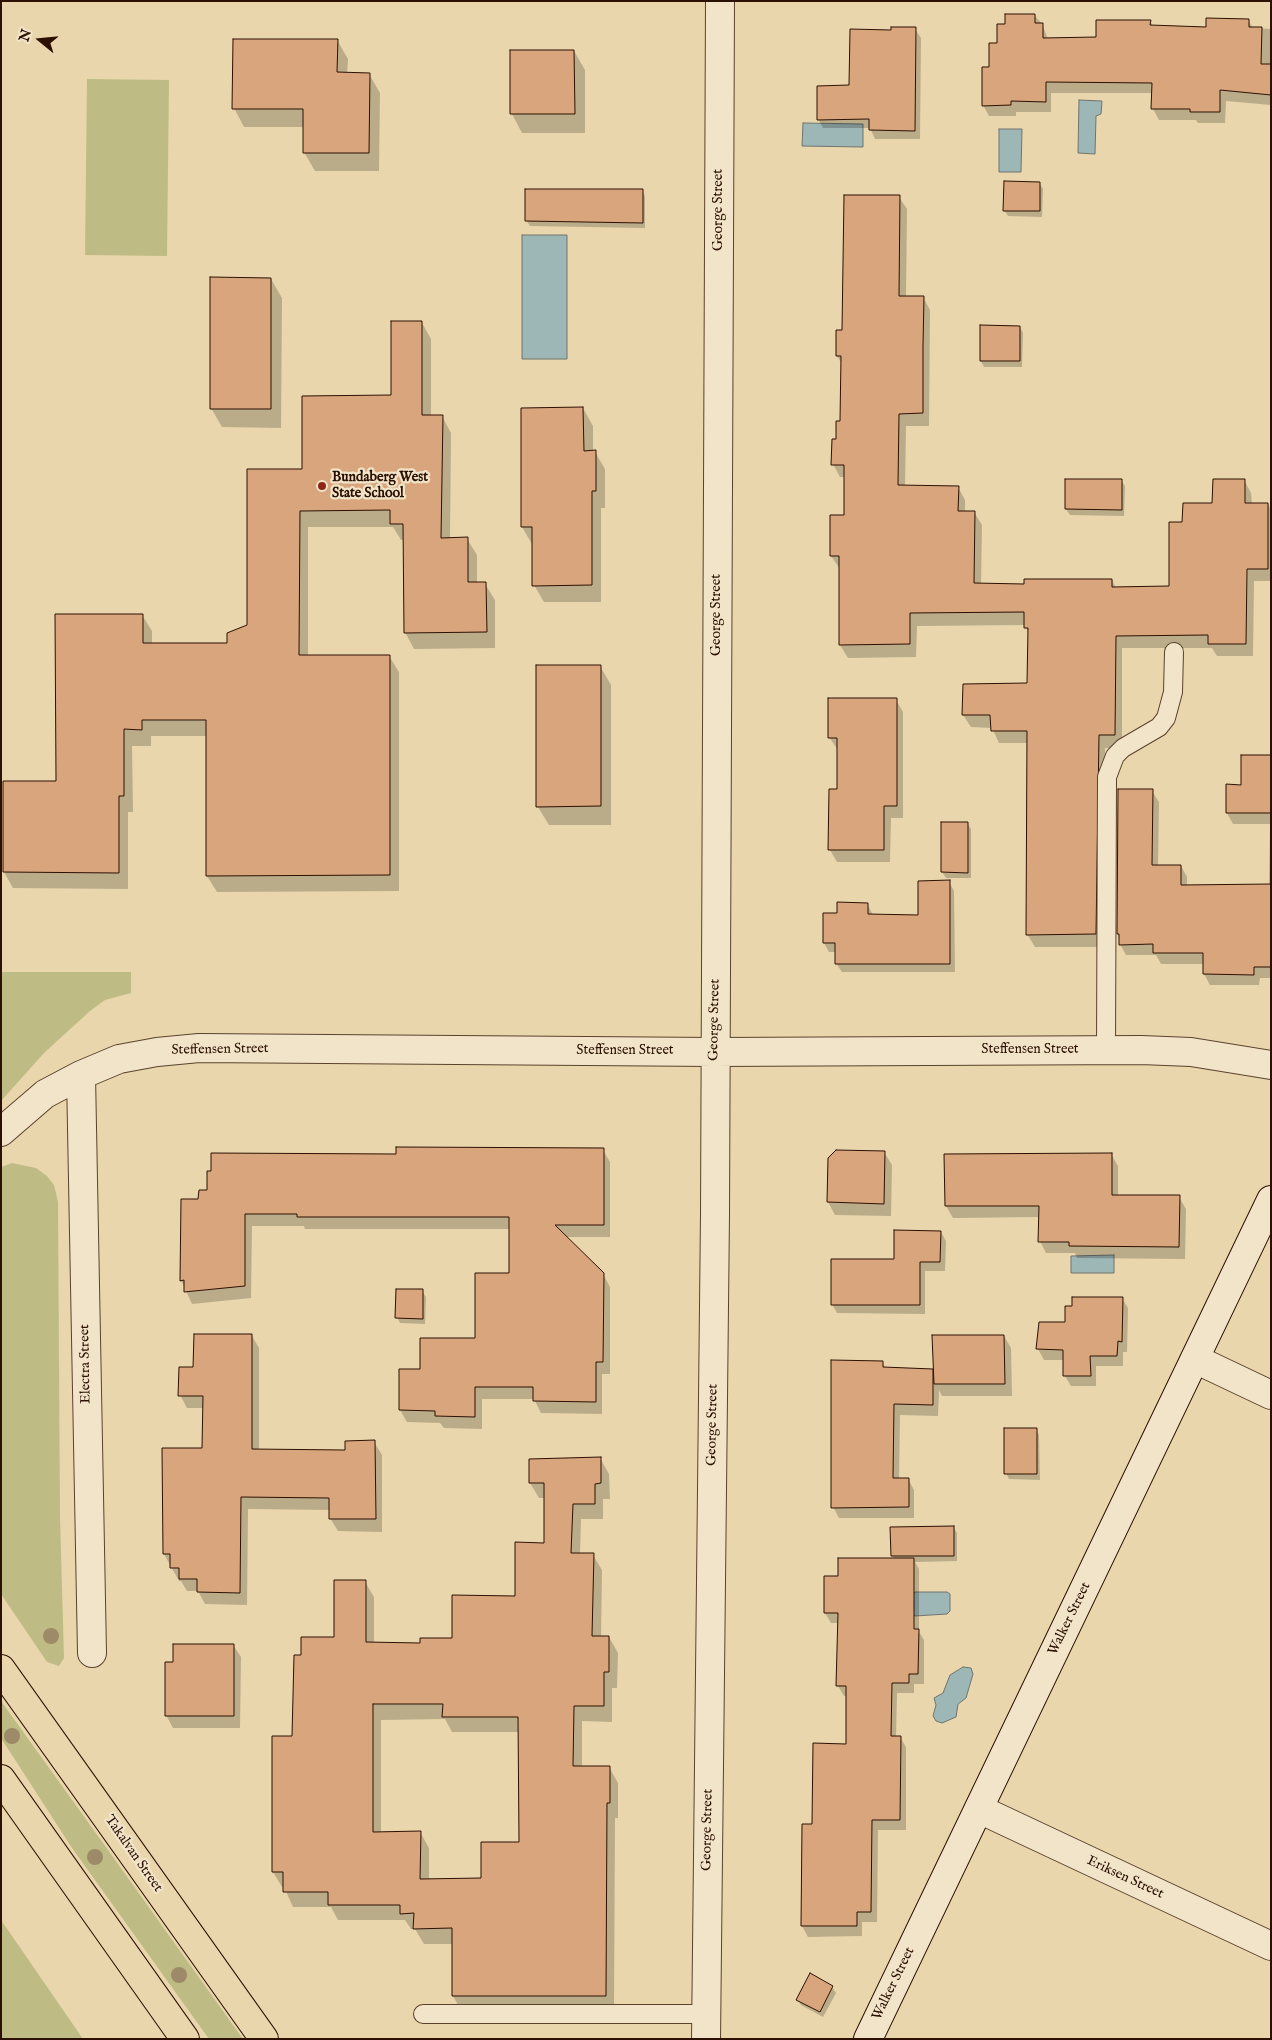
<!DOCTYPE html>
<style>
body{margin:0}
#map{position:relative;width:1272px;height:2040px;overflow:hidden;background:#e9d6ac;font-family:"IM FELL English",serif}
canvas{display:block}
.frame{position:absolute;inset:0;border:2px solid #2c1002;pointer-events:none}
.north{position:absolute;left:15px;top:15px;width:50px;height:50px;-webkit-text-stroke:4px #f1e4c9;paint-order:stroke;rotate:287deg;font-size:14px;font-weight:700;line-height:20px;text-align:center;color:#2c1002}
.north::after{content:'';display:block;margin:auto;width:18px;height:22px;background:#2c1002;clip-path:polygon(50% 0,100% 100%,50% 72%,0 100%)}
</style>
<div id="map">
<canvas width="1272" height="2040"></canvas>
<div class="frame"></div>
<div class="north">N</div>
</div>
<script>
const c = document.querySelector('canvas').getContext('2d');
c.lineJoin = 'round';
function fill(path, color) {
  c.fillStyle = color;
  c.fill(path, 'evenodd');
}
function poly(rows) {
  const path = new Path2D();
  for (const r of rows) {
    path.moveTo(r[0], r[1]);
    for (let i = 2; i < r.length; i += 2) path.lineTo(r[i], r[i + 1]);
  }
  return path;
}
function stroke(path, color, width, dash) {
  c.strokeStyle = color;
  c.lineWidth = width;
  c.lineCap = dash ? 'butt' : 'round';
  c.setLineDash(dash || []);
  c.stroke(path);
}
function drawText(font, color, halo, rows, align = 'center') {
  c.font = font + ' "IM FELL English",serif';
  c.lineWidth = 4.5;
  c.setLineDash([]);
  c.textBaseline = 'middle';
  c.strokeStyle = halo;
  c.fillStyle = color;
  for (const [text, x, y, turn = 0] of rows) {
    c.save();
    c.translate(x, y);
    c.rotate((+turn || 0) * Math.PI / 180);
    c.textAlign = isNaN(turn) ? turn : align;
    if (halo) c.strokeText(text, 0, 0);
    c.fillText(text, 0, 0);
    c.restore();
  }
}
fill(poly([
 [87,79,169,80,167,256,85,255],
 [1,972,131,972,131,993,105,1000,90,1011,44,1053,1,1101],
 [12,1163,36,1168,47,1176,54,1185,58,1202,60,1517,64,1658,59,1666,47,1662,1,1594,1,1167],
 [1,1701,93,1829,243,2039,209,2039,72,1848,1,1738],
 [1,1920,83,2039,1,2039]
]), '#bebc84');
const water = poly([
 [1079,100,1102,101,1101,114,1096,116,1095,154,1078,153,1079,100],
 [803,123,863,124,863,147,802,146,803,123],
 [999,129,1022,129,1021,172,999,172,999,129],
 [522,235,567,235,567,359,522,359,522,235],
 [1114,1255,1114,1273,1071,1273,1071,1256,1114,1255],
 [915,1592,947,1592,950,1594,950,1611,947,1614,915,1616,911,1612,911,1596,915,1592],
 [963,1667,971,1668,973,1674,966,1698,958,1704,956,1717,942,1723,936,1721,933,1716,936,1705,934,1698,943,1693,950,1675,963,1667]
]);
fill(water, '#9db6b6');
stroke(water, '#70746e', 1);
fill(poly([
 [1034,15,1042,24,1048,39,1097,38,1150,21,1153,26,1208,28,1248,20,1253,28,1271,29,1271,105,1226,101,1225,123,1198,123,1196,120,1159,120,1153,109,1153,93,1051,93,1051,112,1016,112,1016,116,989,116,983,105,990,68,1006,25],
 [915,29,921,38,920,139,875,139,870,128,823,128,818,119,850,87,892,31],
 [337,40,348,59,347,74,369,74,380,93,379,171,315,171,304,152,304,127,244,127,234,108],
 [511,51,574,51,585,70,585,133,522,133,512,114],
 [1039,183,1043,189,1042,217,1008,216,1004,210],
 [642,190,645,196,645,228,530,226,526,220],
 [899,197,907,209,906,297,923,297,930,310,929,426,906,426,905,487,958,487,965,500,965,512,974,512,982,525,981,585,1026,585,1112,580,1116,588,1170,588,1183,523,1214,504,1244,480,1251,493,1252,504,1268,504,1271,510,1271,581,1254,581,1253,656,1217,656,1212,648,1122,648,1122,748,1105,748,1103,947,1035,947,1027,934,1028,743,999,743,992,728,971,727,963,715,1028,685,1029,635,1025,625,917,626,916,657,848,658,840,645,840,569,831,556,831,516,845,516,845,477,840,477,833,464,841,422,842,364,837,356,843,331],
 [271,279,282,298,281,428,222,427,211,408],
 [422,323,431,339,431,416,442,416,451,433,450,539,467,539,477,555,477,583,485,584,495,600,495,648,414,649,405,632,405,540,401,540,393,527,308,527,308,657,389,656,399,672,399,891,217,892,207,876,207,736,151,736,151,746,132,746,133,812,128,812,128,889,13,888,4,872,57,782,142,615,152,631,152,644,228,644,248,625,303,470,393,396],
 [1020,327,1023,333,1022,367,984,367,981,361],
 [583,408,593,426,593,452,595,452,605,469,605,508,601,508,601,602,544,602,534,585,532,544,522,527],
 [1067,480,1121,480,1125,486,1124,516,1070,515,1066,509],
 [600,666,611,685,611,825,549,825,538,807],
 [896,700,903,712,903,818,891,818,890,862,837,862,830,850,838,791,838,750,829,737],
 [1271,756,1271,978,1260,978,1259,985,1210,985,1204,974,1204,964,1161,964,1156,955,1126,955,1120,944,1118,934,1119,790,1152,791,1159,802,1158,866,1181,866,1187,877,1187,886,1269,885,1270,824,1233,824,1227,813,1243,786],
 [942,823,967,823,971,829,971,878,946,878,942,872],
 [949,882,954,891,955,972,842,972,836,963,836,952,829,952,824,943,838,915,867,904,873,915,919,916],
 [603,1150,610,1162,610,1237,566,1237,603,1274,610,1287,610,1374,602,1374,602,1414,541,1413,534,1399,482,1399,482,1429,444,1428,440,1423,407,1422,400,1410,400,1370,421,1370,476,1339,511,1274,510,1229,305,1229,304,1226,252,1226,251,1298,192,1304,181,1280,200,1200,397,1155],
 [884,1152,892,1165,891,1216,835,1215,828,1202],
 [1111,1154,1118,1166,1118,1196,1179,1197,1186,1209,1185,1259,1077,1258,1075,1253,1046,1253,1040,1241,1040,1217,953,1218,946,1206],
 [941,1232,946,1241,945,1271,925,1271,925,1314,837,1313,832,1304],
 [422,1291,426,1297,425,1324,400,1323,397,1317],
 [1122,1298,1128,1308,1127,1352,1123,1352,1123,1366,1096,1366,1096,1386,1071,1386,1065,1376,1065,1360,1044,1360,1038,1349,1040,1323,1066,1323],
 [252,1336,259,1348,259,1450,346,1451,374,1442,382,1455,382,1532,338,1531,330,1518,331,1510,248,1509,247,1605,205,1604,198,1591,187,1591,181,1581,179,1581,164,1554,163,1449,203,1450,204,1408,187,1408,180,1395,194,1368],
 [1004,1336,1011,1348,1012,1396,942,1396,939,1390,938,1416,900,1415,899,1479,908,1479,914,1490,914,1518,839,1518,833,1507,882,1362,886,1369,932,1371,935,1374],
 [1036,1429,1039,1435,1040,1480,1009,1479,1006,1473],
 [600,1458,609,1474,610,1499,603,1499,603,1519,581,1519,580,1554,593,1555,602,1570,601,1637,609,1637,618,1653,617,1688,612,1688,612,1722,582,1721,582,1767,609,1767,618,1783,618,1818,615,1818,614,2011,462,2012,453,1996,453,1944,424,1944,415,1929,411,1929,405,1920,338,1920,331,1907,293,1907,284,1887,282,1887,273,1872,294,1737,302,1656,335,1639,365,1582,374,1597,374,1644,421,1645,453,1639,516,1597,545,1544,545,1498,539,1498,530,1483],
 [445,1719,452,1732,519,1732,521,1844,482,1879,429,1881,429,1848,420,1832,381,1833,381,1720],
 [954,1528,957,1533,957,1561,915,1562,919,1569,919,1632,924,1640,924,1684,914,1684,914,1693,897,1693,896,1737,900,1737,906,1747,906,1830,878,1830,877,1922,862,1922,862,1936,808,1937,802,1926,804,1825,813,1825,847,1745,847,1696,844,1696,838,1686,839,1623,831,1623,825,1613,839,1577,894,1559,892,1556],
 [233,1645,241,1657,240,1728,173,1728,166,1715,174,1663],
 [832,1987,836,1993,823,2017,801,2005,798,2000]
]), '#0003');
const building = poly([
 [1005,14,1035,14,1035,23,1043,23,1043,38,1096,37,1096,20,1151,20,1150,25,1206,27,1206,18,1249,19,1249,27,1262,27,1261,64,1271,64,1271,95,1220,90,1220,112,1190,112,1190,109,1151,109,1152,83,1046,82,1046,102,1011,101,1011,105,982,106,982,67,989,67,989,43,997,43,997,24,1005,24,1005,14],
 [891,27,916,27,915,131,869,130,869,119,817,120,817,86,849,85,850,29,891,30,891,27],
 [233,39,338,39,337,72,370,73,369,153,303,153,303,109,232,109,233,39],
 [510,50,574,50,575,114,510,114,510,50],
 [1004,181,1040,182,1040,211,1003,211,1004,181],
 [525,189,643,189,643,223,525,221,525,189],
 [844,195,900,195,899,296,924,296,923,346,923,413,899,414,898,485,959,486,958,511,975,511,974,583,1024,584,1024,579,1112,579,1112,587,1169,586,1169,522,1182,522,1183,503,1212,503,1213,479,1245,479,1245,503,1268,503,1268,569,1247,569,1246,644,1208,644,1208,635,1116,636,1115,735,1099,735,1096,934,1026,935,1027,731,991,731,990,715,962,715,963,684,1027,683,1028,628,1024,628,1024,612,910,613,910,644,839,645,839,556,830,556,830,515,844,515,844,465,831,465,832,439,836,439,836,421,840,421,841,356,836,356,836,330,842,330,844,195],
 [210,277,271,278,271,409,210,409,210,277],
 [391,321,422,321,422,415,443,415,441,538,468,537,468,582,486,582,487,632,404,633,403,524,390,524,390,510,300,511,299,655,390,655,390,875,206,876,206,720,142,720,142,730,124,729,124,796,119,796,119,873,3,872,3,781,56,781,55,614,143,614,143,643,227,643,227,633,247,625,247,469,302,469,302,396,391,395,391,321],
 [980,325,1020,326,1020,361,980,361,980,325],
 [583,407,584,451,596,450,596,491,592,491,592,585,532,586,532,527,521,527,521,408,583,407],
 [1065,479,1122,479,1122,510,1065,509,1065,479],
 [536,665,601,665,601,806,536,807,536,665],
 [828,698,897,698,897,806,884,806,884,850,828,850,829,789,837,789,837,738,828,738,828,698],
 [1241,755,1271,755,1271,813,1226,813,1226,784,1241,785,1241,755],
 [1118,789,1153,789,1152,865,1181,865,1181,885,1271,884,1271,967,1254,967,1254,975,1203,974,1203,953,1153,953,1153,944,1119,945,1119,934,1117,934,1118,789],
 [941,822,968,822,968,873,941,872,941,822],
 [950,880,950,964,835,964,835,943,823,943,823,913,837,913,837,902,868,903,868,914,918,915,918,881,950,880],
 [396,1147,604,1148,604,1225,555,1225,604,1273,603,1362,596,1362,596,1402,533,1401,533,1387,475,1387,475,1417,435,1416,435,1411,399,1410,399,1369,420,1369,420,1338,475,1338,475,1273,509,1273,509,1217,297,1217,297,1214,245,1214,245,1286,184,1292,184,1280,180,1281,181,1199,198,1199,199,1190,207,1190,207,1171,211,1171,211,1153,396,1154,396,1147],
 [836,1150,885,1151,884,1204,827,1202,828,1158,836,1150],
 [1112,1153,1112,1195,1180,1195,1179,1247,1069,1246,1069,1242,1038,1242,1039,1206,945,1206,944,1154,1112,1153],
 [894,1230,941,1231,940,1262,920,1262,920,1305,831,1305,831,1259,894,1259,894,1230],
 [396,1289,423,1289,423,1319,395,1318,396,1289],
 [1072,1297,1123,1297,1122,1342,1118,1341,1117,1356,1090,1356,1091,1376,1063,1376,1063,1350,1036,1349,1039,1322,1065,1322,1065,1306,1072,1306,1072,1297],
 [194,1334,252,1334,252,1449,345,1450,345,1441,375,1440,376,1519,329,1519,329,1498,241,1497,240,1593,197,1592,197,1579,179,1579,179,1568,170,1568,170,1554,163,1554,162,1448,202,1448,203,1396,178,1396,179,1367,193,1367,194,1334],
 [932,1335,1004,1335,1005,1384,934,1384,932,1335],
 [831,1360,883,1361,883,1367,933,1369,933,1405,894,1404,893,1478,909,1478,909,1507,831,1508,831,1360],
 [1004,1428,1037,1428,1037,1474,1004,1474,1004,1428],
 [601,1457,601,1483,595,1484,595,1504,573,1504,571,1553,594,1553,592,1636,609,1636,609,1672,604,1672,604,1706,574,1706,573,1766,610,1766,610,1803,607,1803,606,1996,452,1996,452,1928,413,1929,414,1913,400,1914,400,1905,328,1905,328,1892,283,1892,283,1872,272,1872,272,1736,292,1736,294,1655,301,1655,301,1637,334,1637,334,1580,366,1580,366,1642,420,1643,420,1638,452,1638,452,1595,515,1596,515,1542,544,1543,544,1483,529,1483,529,1459,601,1457],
 [373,1704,443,1704,442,1717,518,1717,519,1842,481,1842,481,1878,420,1879,421,1831,373,1832,373,1704],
 [954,1526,954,1556,891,1556,890,1527,954,1526],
 [838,1558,914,1558,914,1629,919,1629,918,1674,909,1674,909,1683,892,1683,891,1736,901,1736,900,1820,872,1820,871,1912,857,1912,857,1926,801,1926,802,1824,812,1824,813,1743,846,1744,846,1686,836,1686,838,1613,824,1613,824,1576,838,1576,838,1558],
 [173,1644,234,1644,234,1716,165,1716,165,1662,173,1662,173,1644],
 [810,1973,833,1986,820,2012,796,2000,810,1973]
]);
fill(building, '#d8a57c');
stroke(building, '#2c1002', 1);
const lane = poly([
 [1106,1050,1107,777,1115,756,1123,748,1159,727,1166,718,1173,692,1174,652],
 [423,2014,706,2014]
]);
const street = poly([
 [81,1075,92,1653],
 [1,1132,45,1094,81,1075,119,1059,157,1052,199,1048,714,1052,1141,1050,1191,1052,1271,1065],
 [1195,1359,1271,1395],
 [979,1809,1271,1946],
 [706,2039,715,1214,720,1]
]);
const secondary = poly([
 [868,2039,1271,1200]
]);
const highway = poly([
 [1,1669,264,2039],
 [1,1779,185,2039]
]);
stroke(lane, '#5b422c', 20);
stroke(street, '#5b422c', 30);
stroke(secondary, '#2c1002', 30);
stroke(highway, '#2c1002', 30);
stroke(lane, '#f1e4c9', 18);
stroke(street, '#f1e4c9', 28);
stroke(secondary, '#f1e4c9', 28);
stroke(highway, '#e9d6ac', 28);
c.fillStyle = '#9d8a68';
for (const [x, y] of [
 [51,1636],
 [12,1736],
 [95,1857],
 [179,1975]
]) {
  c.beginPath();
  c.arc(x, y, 8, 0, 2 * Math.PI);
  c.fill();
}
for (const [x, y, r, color] of [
 [322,486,5,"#8f2418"]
]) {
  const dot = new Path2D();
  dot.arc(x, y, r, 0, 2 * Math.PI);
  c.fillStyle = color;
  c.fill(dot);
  stroke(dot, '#f1e4c9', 2);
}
drawText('14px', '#2c1002', '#f1e4c9', [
 ["George Street",719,210,-90],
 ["George Street",717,615,-90],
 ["George Street",715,1020,-89],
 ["Steffensen Street",220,1050,-1],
 ["Steffensen Street",1030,1050],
 ["Steffensen Street",625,1051],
 ["Electra Street",86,1364,-91],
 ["George Street",713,1425,-89],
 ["Walker Street",1070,1619,-64],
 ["George Street",708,1830,-89],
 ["Takalvan Street",133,1854,55],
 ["Eriksen Street",1125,1878,25],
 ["Walker Street",894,1984,-64]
]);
drawText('bold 14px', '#2c1002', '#f1e4c9', [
 ["Bundaberg West",332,478],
 ["State School",332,494]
], 'left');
</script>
